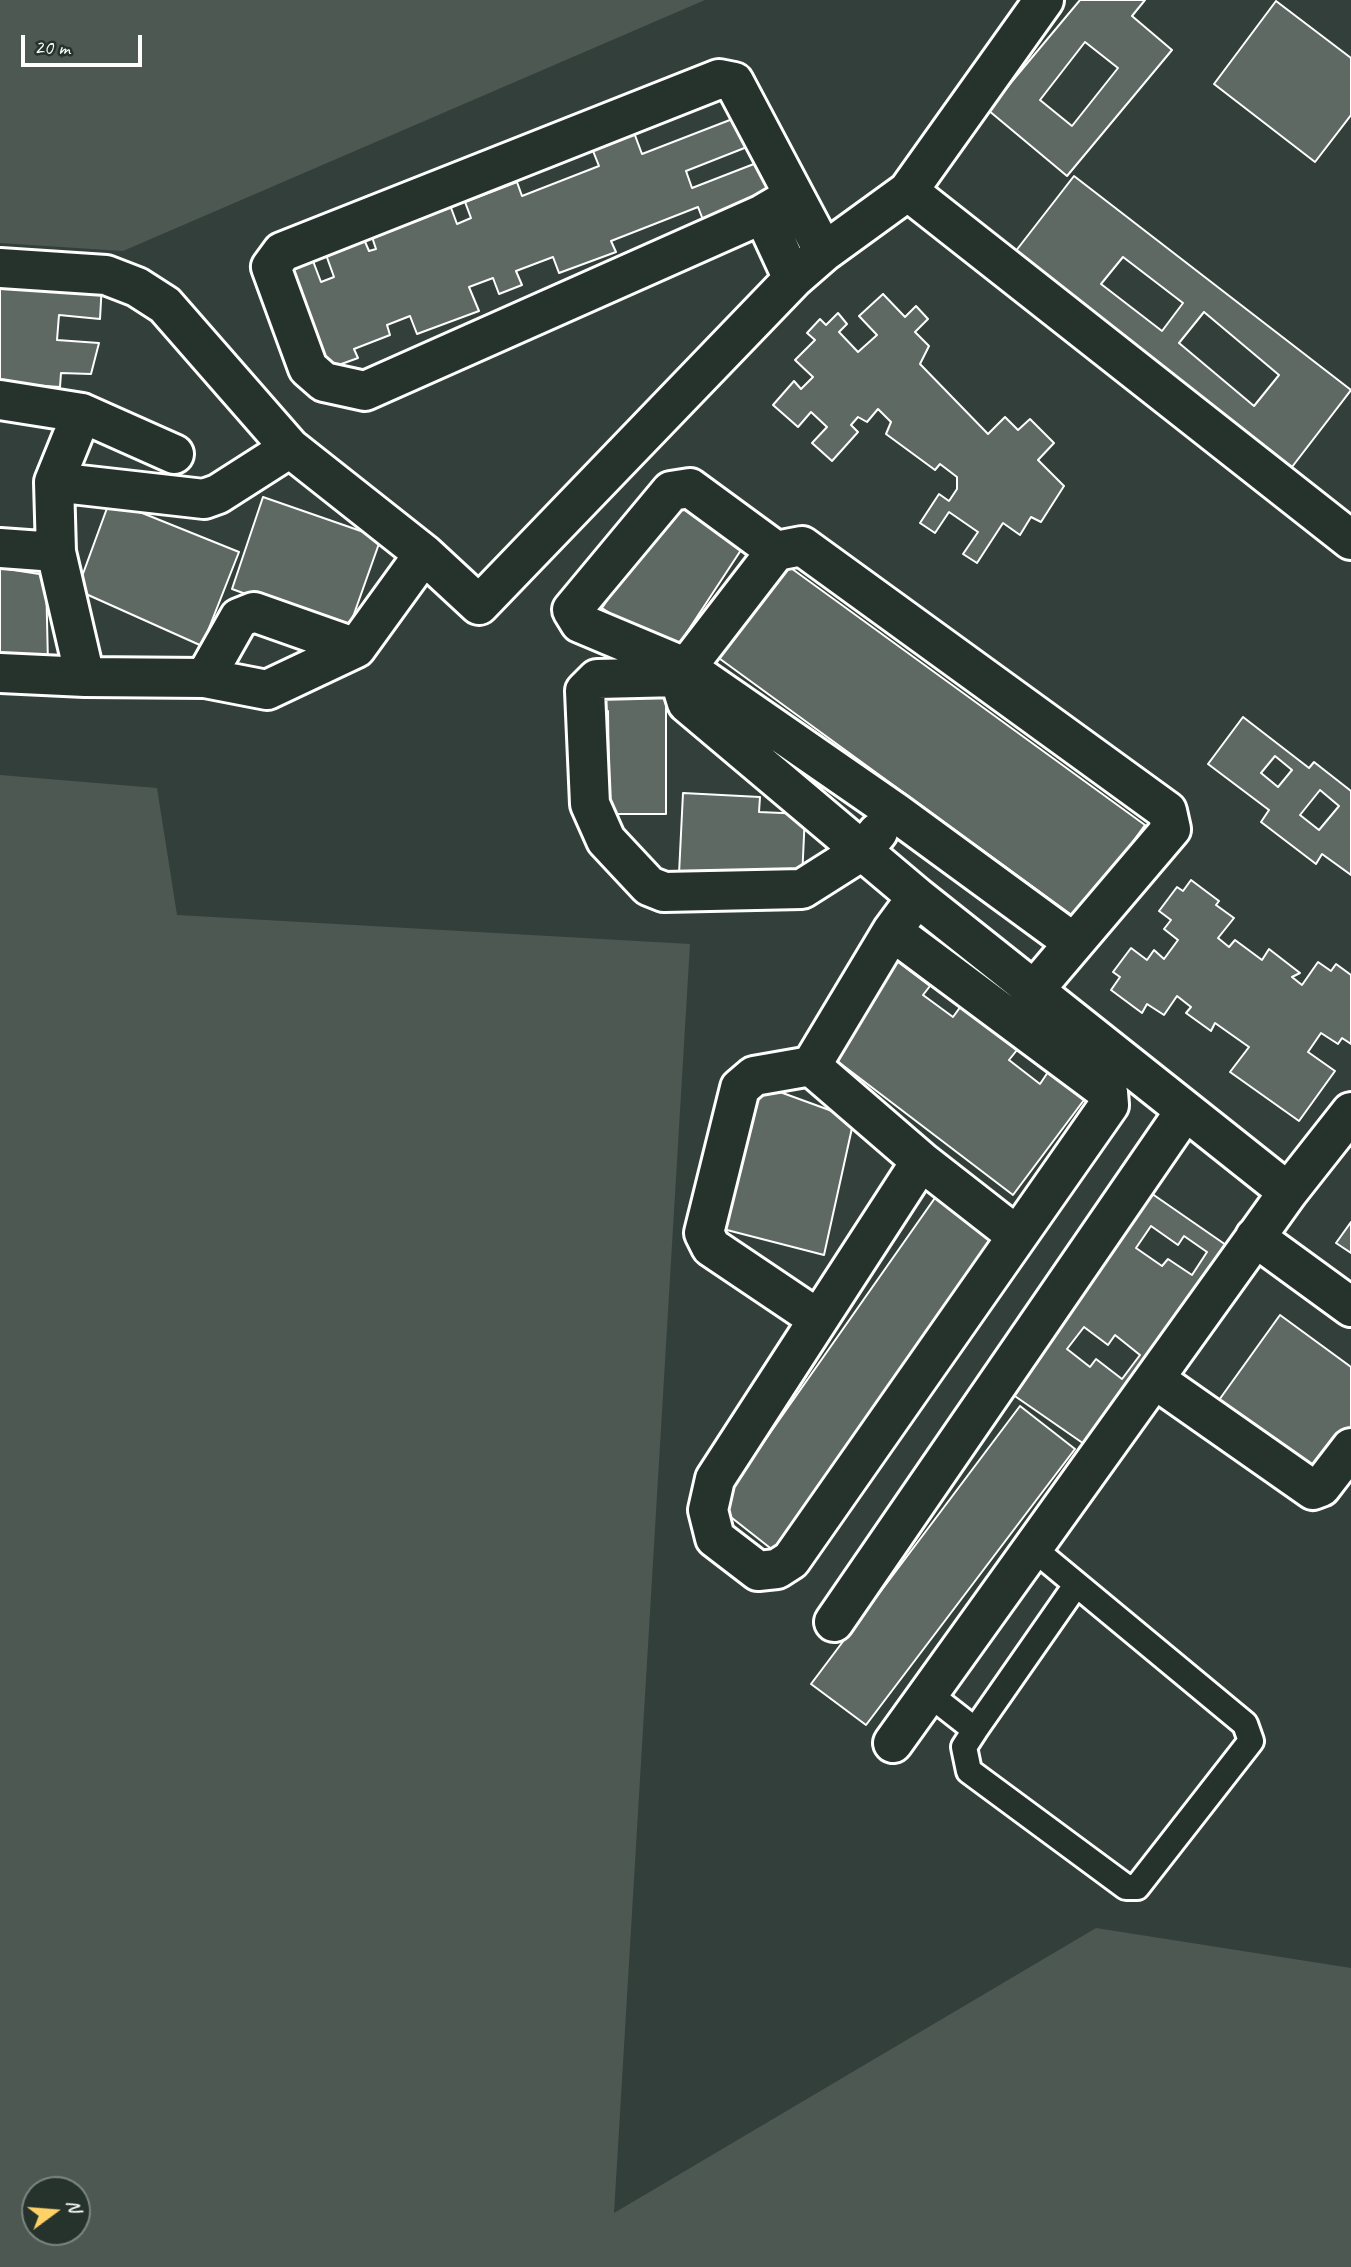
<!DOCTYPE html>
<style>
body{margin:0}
#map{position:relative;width:1351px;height:2267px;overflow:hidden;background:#333f3a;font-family:Caveat,sans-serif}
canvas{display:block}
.north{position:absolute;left:21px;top:2176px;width:70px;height:70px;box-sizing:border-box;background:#26332d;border:2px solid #7d8581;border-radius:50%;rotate:74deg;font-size:19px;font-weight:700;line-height:28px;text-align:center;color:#fff}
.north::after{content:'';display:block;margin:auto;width:24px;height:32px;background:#ffd166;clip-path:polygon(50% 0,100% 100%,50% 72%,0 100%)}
.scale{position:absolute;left:21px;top:35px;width:121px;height:32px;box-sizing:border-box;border:4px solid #fff;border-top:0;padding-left:9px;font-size:21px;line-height:24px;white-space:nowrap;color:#fff;-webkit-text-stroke:5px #26332d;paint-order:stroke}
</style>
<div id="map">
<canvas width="1351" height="2267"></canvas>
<div class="north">N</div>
<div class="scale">20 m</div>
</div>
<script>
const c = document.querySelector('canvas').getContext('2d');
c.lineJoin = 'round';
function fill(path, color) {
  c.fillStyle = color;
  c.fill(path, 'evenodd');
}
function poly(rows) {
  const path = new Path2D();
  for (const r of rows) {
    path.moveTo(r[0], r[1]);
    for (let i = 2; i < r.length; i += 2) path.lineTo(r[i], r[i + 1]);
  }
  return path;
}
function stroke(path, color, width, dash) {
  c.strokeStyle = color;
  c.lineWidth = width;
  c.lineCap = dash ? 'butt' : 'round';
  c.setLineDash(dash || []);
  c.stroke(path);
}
fill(poly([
 [0,0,705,0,123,251,0,243],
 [0,775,157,788,177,915,690,944,614,2213,1096,1928,1351,1968,1351,2267,0,2267],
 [77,2190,77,2232,35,2232,35,2190]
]), '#4d5853');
const building = poly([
 [1080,0,1145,0,1132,16,1172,50,1067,176,988,110,1080,0],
 [1085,42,1118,68,1072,126,1040,100,1085,42],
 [1276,1,1351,58,1351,115,1315,162,1214,84,1276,1],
 [735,118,747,147,686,171,692,188,759,162,773,198,705,225,698,207,611,241,616,252,559,273,553,257,516,271,522,285,499,294,493,278,469,287,479,311,417,334,410,316,387,325,390,335,354,349,358,358,322,371,285,272,313,261,321,282,334,277,325,252,363,237,369,251,376,249,371,234,450,205,457,224,471,218,465,202,517,182,522,196,599,166,591,146,633,130,642,154,735,118],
 [1074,176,1351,390,1292,467,1015,252,1074,176],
 [1123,257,1183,303,1162,331,1101,284,1123,257],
 [1204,312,1279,375,1254,406,1179,343,1204,312],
 [0,277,102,283,100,319,59,315,57,340,99,343,91,374,61,373,60,387,0,383,0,277],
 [883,294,905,317,916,306,928,319,915,332,929,346,920,364,988,434,1005,417,1018,430,1030,419,1054,443,1038,460,1064,486,1041,522,1031,517,1020,535,1003,523,977,563,963,554,978,532,949,512,935,533,920,523,939,494,949,501,957,489,957,477,940,464,935,470,886,434,891,422,878,409,867,422,858,417,851,425,858,432,832,461,812,443,827,427,811,412,798,427,773,405,794,381,801,389,813,377,795,360,815,340,807,333,820,319,826,325,838,313,847,324,839,332,858,352,877,335,859,316,883,294],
 [263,497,381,538,348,631,232,589,263,497],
 [675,497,745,544,672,655,602,608,675,497],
 [110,500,239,552,202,646,77,590,110,500],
 [784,563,1145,825,1077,919,716,656,784,563],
 [0,568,46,575,48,664,0,659,0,568],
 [666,690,666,814,596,814,596,790,609,789,608,711,595,711,595,691,666,690],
 [1243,717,1309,768,1314,762,1351,791,1351,875,1322,854,1316,864,1261,822,1269,810,1208,764,1243,717],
 [1275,756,1292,770,1278,787,1261,773,1275,756],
 [1320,790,1339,806,1319,830,1300,815,1320,790],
 [683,793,760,797,759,812,805,814,802,879,679,874,683,793],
 [1191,880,1219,901,1216,905,1234,918,1218,938,1229,947,1235,940,1262,960,1269,949,1300,973,1292,977,1302,985,1318,962,1331,971,1336,964,1351,975,1351,1044,1342,1038,1338,1044,1321,1033,1308,1052,1335,1071,1299,1121,1230,1072,1249,1047,1215,1023,1211,1031,1186,1013,1191,1007,1177,996,1164,1015,1147,1004,1142,1013,1111,990,1120,977,1113,972,1131,948,1147,960,1154,950,1164,959,1178,940,1164,929,1171,920,1159,911,1177,887,1183,891,1191,880],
 [897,961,930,986,923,995,953,1017,961,1006,1017,1050,1009,1060,1040,1084,1048,1072,1084,1100,1013,1195,828,1054,897,961],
 [758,1084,854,1119,824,1255,723,1229,758,1084],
 [1148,1191,1226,1245,1087,1446,1009,1392,1148,1191],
 [1151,1226,1178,1245,1184,1236,1207,1252,1192,1275,1168,1259,1162,1266,1136,1248,1151,1226],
 [1084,1327,1108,1345,1115,1335,1140,1355,1122,1379,1096,1359,1090,1367,1067,1349,1084,1327],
 [937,1195,998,1239,774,1551,718,1507,937,1195],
 [1351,1222,1351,1253,1336,1243,1351,1222],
 [1280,1315,1351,1367,1351,1440,1318,1484,1214,1407,1280,1315],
 [1020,1406,1075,1449,866,1725,811,1684,1020,1406]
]);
fill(building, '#5f6964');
stroke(building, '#fff', 2);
const lane = poly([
 [929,1694,975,1730,964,1747,969,1771,1126,1887,1137,1887,1251,1741,1245,1724,1034,1549],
 [975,1730,1076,1585]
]);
const street = poly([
 [908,191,1351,540],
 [792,197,763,214,365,391,324,382,308,368,271,267,282,252,719,79,734,82,824,252],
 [763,214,793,279],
 [0,268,106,275,137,287,165,305,290,448],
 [0,400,82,413],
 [54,482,82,413,174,454],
 [0,548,56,552,54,482,204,499,218,494,290,448,424,554,479,605,793,279,824,252,908,191,1044,0],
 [776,551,690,488,671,491,572,610,580,623,687,668,895,812,1074,943],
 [56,552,85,677,205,678,267,690,356,648,424,554],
 [0,673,85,677],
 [679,677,597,679,585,691,590,804,606,840,649,886,664,892,802,889,862,851,878,832],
 [205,678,239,618,254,612,356,648],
 [892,931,1108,1092,1109,1105,791,1560,777,1569,758,1571,715,1538,708,1510,715,1479,921,1161,811,1066,892,931,917,897],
 [1035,989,1171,829,1167,811,802,546,776,551,679,677,687,703,917,897,1288,1192],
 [811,1066,754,1076,740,1088,704,1233,711,1247,818,1319],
 [921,1161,1017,1236],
 [1255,1237,1351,1307],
 [1156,1380,1313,1490,1321,1487,1351,1448],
 [834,1622,1185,1111],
 [893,1743,1288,1192,1351,1112]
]);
stroke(lane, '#fff', 30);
stroke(street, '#fff', 44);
stroke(lane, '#26332d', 24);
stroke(street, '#26332d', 38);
</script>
